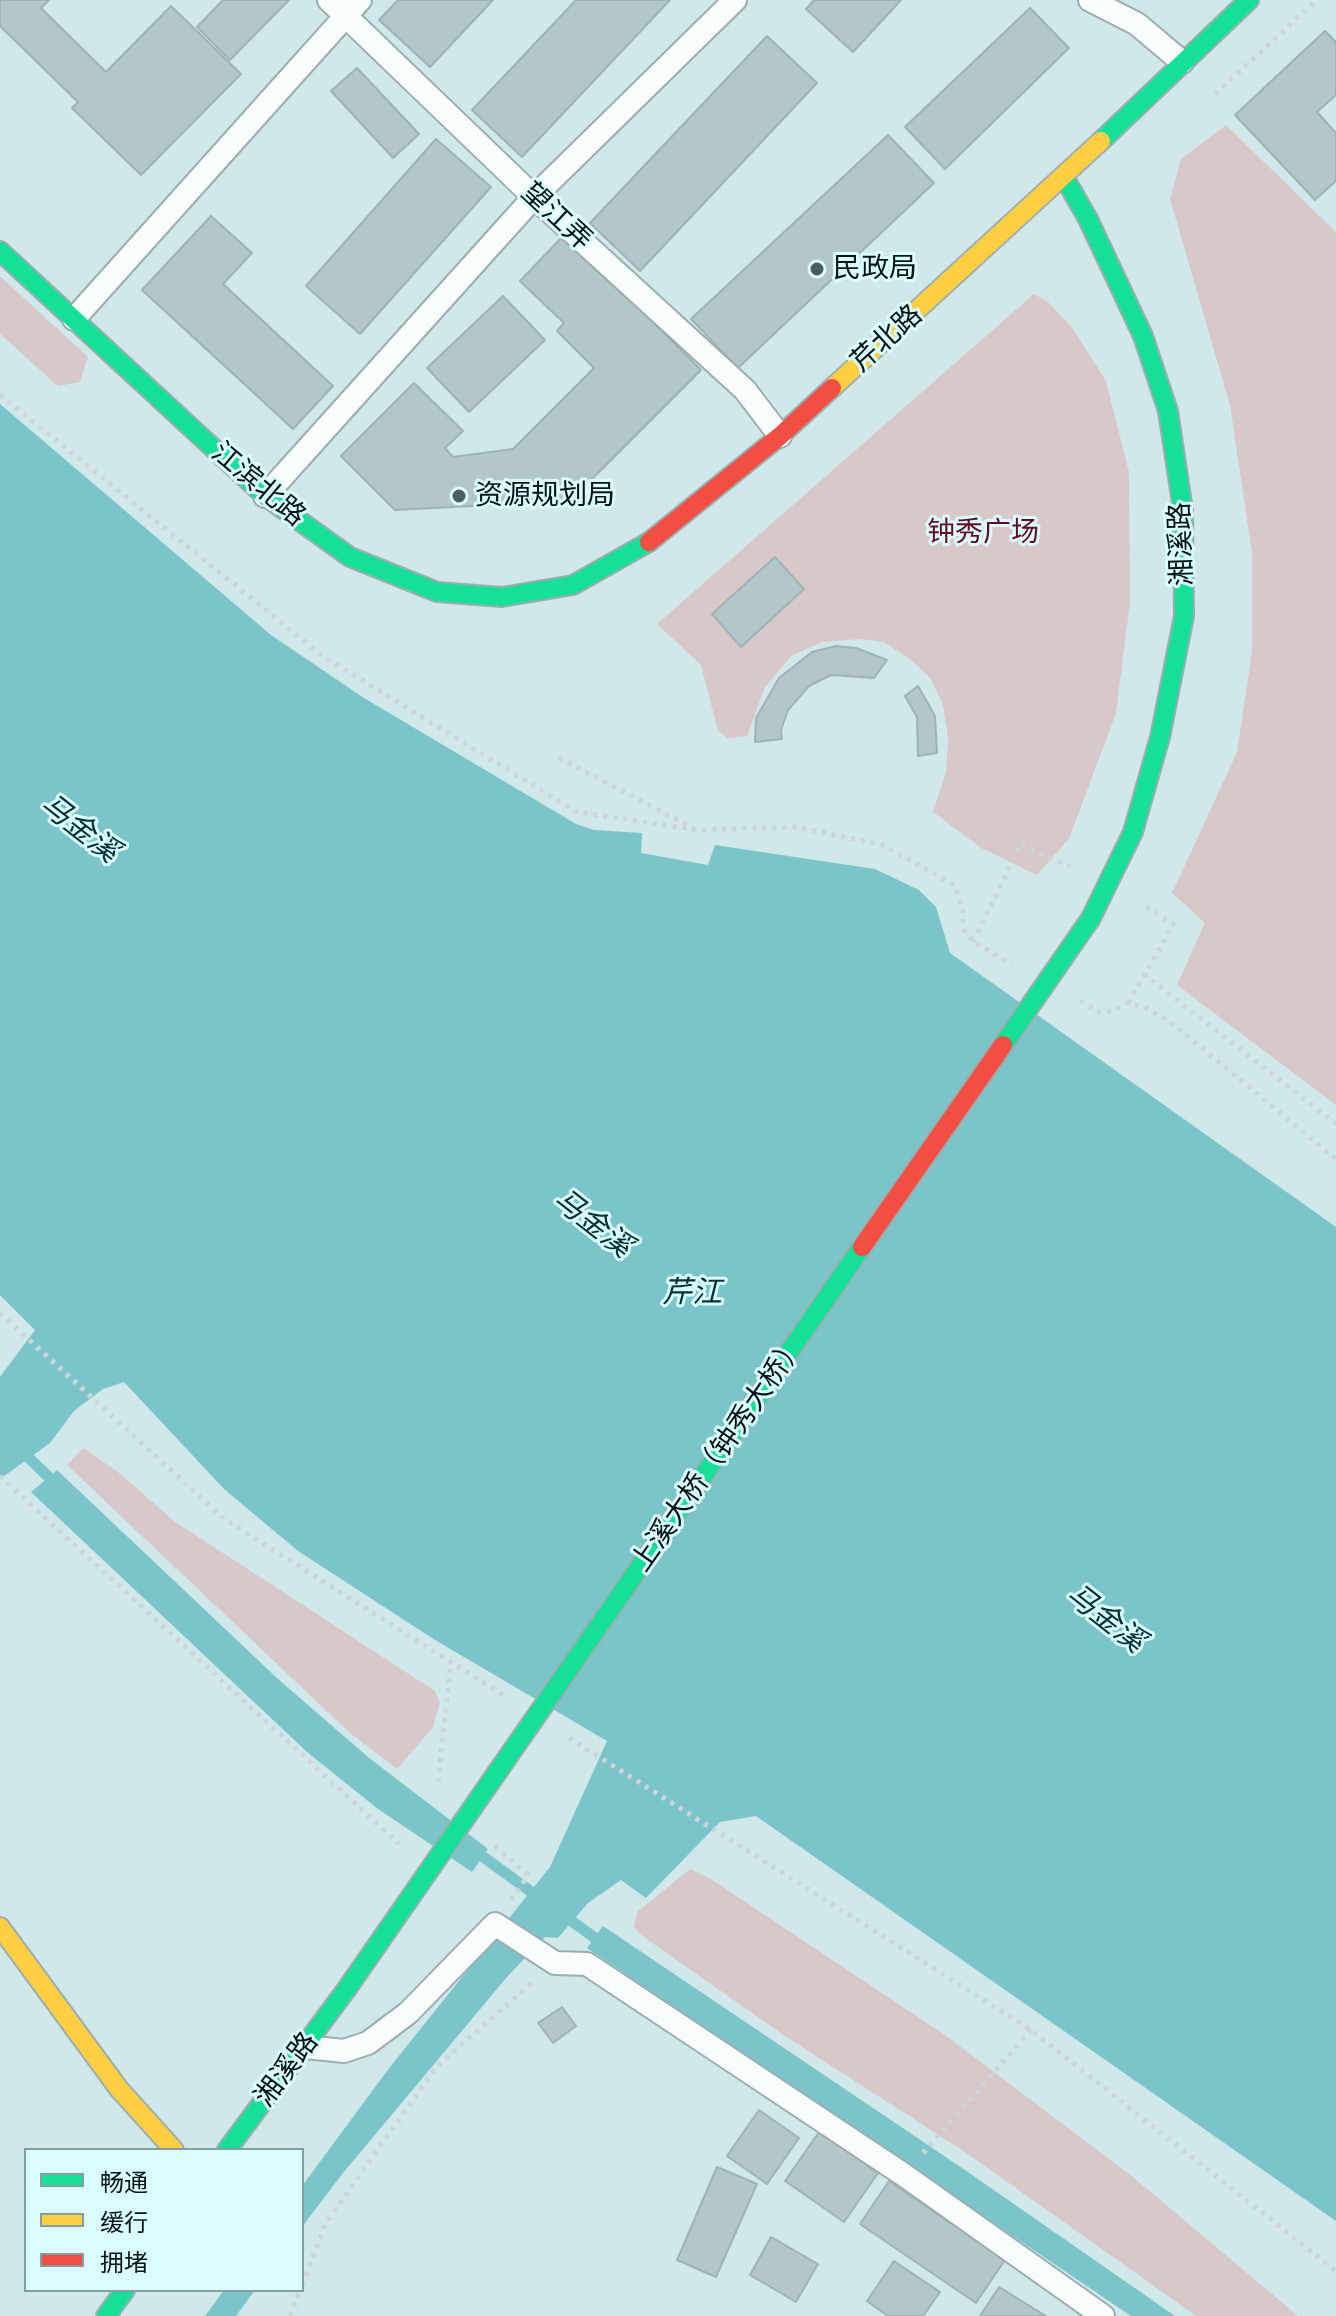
<!DOCTYPE html>
<meta charset="utf-8">
<style>
body{margin:0}
#map{position:relative;width:1336px;height:2316px;overflow:hidden;background:#d0e8ea;font-family:"Fira Sans Condensed","Noto Sans SC",sans-serif}
canvas{display:block}
.legend{position:absolute;left:24px;top:2148px;width:280px;height:144px;box-sizing:border-box;background:#dafcff;border:2px solid #849ea1;margin:0;padding:10px 14px;list-style:none;font-size:24px;color:#031213}
.legend li{display:flex;align-items:center;gap:16px;height:40px}
.legend b{width:40px;border:2px solid #849ea1}
</style>
<div id="map">
<canvas width="1336" height="2316"></canvas>
<ul class="legend">
<li><b style="height:10px;background:#16e098"></b>畅通</li>
<li><b style="height:10px;background:#ffcf43"></b>缓行</li>
<li><b style="height:10px;background:#f24e42"></b>拥堵</li>
</ul>
</div>
<script>
const c = document.querySelector('canvas').getContext('2d');
c.lineJoin = 'round';
function fill(path, color) {
  c.fillStyle = color;
  c.fill(path, 'evenodd');
}
function poly(rows) {
  const path = new Path2D();
  for (const r of rows) {
    path.moveTo(r[0], r[1]);
    for (let i = 2; i < r.length; i += 2) path.lineTo(r[i], r[i + 1]);
  }
  return path;
}
function stroke(path, color, width, dash) {
  c.strokeStyle = color;
  c.lineWidth = width;
  c.lineCap = dash ? 'butt' : 'round';
  c.setLineDash(dash || []);
  c.stroke(path);
}
function drawText(font, color, halo, rows, align = 'center') {
  c.font = font + ' "Fira Sans Condensed","Noto Sans SC",sans-serif';
  c.lineWidth = 6;
  c.setLineDash([]);
  c.textBaseline = 'middle';
  c.strokeStyle = halo;
  c.fillStyle = color;
  for (const [text, x, y, turn = 0] of rows) {
    c.save();
    c.translate(x, y);
    c.rotate((+turn || 0) * Math.PI / 180);
    c.textAlign = isNaN(turn) ? turn : align;
    if (halo) c.strokeText(text, 0, 0);
    c.fillText(text, 0, 0);
    c.restore();
  }
}
fill(poly([
 [1226,125,1336,232,1336,1105,1177,985,1205,923,1172,893,1237,752,1252,651,1252,553,1230,405,1170,199,1181,159],
 [0,276,88,357,80,382,58,386,0,334],
 [1034,294,1048,302,1073,329,1106,381,1129,472,1130,602,1116,713,1069,839,1037,875,981,848,933,812,946,772,948,739,943,705,931,679,910,659,884,642,861,639,822,642,791,656,765,687,747,736,728,738,718,731,701,665,657,624],
 [83,1448,118,1472,174,1521,435,1691,440,1703,433,1727,397,1769,350,1733,67,1465],
 [690,1869,711,1879,945,2035,1133,2177,1298,2316,1196,2316,968,2154,785,2036,641,1935,634,1927,637,1912]
]), '#d9c8ca');
fill(poly([
 [0,404,271,635,364,698,576,824,594,830,642,833,641,853,708,865,715,845,875,869,919,890,936,907,950,953,1336,1227,1336,2221,756,1816,720,1822,646,1898,621,1880,588,1903,558,1938,545,1937,507,1977,343,2173,302,2227,302,2186,390,2067,550,1867,607,1741,435,1640,298,1551,224,1489,124,1382,103,1389,74,1411,50,1443,0,1479,0,1377,35,1330,0,1295],
 [57,1470,278,1679,368,1757,488,1849,472,1872,378,1809,307,1752,31,1492],
 [603,1926,965,2170,1175,2316,1131,2316,587,1948],
 [224,2290,255,2290,236,2316,205,2316]
]), '#7bc5ca');
stroke(poly([
 [0,1430,59,1487],
 [471,1848,541,1899],
 [562,1914,606,1946]
]), '#7bc5ca', 11);
const building = poly([
 [0,0,49,0,41,8,106,72,171,6,241,74,141,175,72,108,78,102,0,26,0,0],
 [223,0,289,0,230,60,197,27,223,0],
 [398,0,493,0,430,67,379,20,398,0],
 [576,0,670,0,522,157,472,110,576,0],
 [814,0,901,0,853,52,806,9,814,0],
 [1030,8,1069,48,945,169,905,127,1030,8],
 [1325,31,1336,42,1336,95,1317,112,1336,133,1336,181,1315,200,1235,115,1325,31],
 [767,36,817,83,640,271,590,223,767,36],
 [357,68,419,134,393,158,331,91,357,68],
 [888,135,934,183,738,368,691,319,888,135],
 [436,139,491,187,360,334,306,286,436,139],
 [211,216,252,253,223,284,333,386,293,429,142,290,211,216],
 [565,234,701,370,570,501,395,510,341,456,414,383,463,431,445,448,453,457,513,449,594,368,557,331,564,323,520,281,565,234],
 [503,296,545,340,469,412,427,368,503,296],
 [775,557,804,589,741,647,712,614,775,557],
 [836,646,856,648,887,660,874,678,831,675,809,686,788,710,781,730,782,739,755,742,756,718,779,678,812,652,836,646],
 [918,686,935,716,937,753,918,756,917,717,905,696,918,686],
 [562,2007,576,2026,553,2043,538,2023,562,2007],
 [759,2110,799,2138,767,2184,727,2156,759,2110],
 [819,2132,878,2173,844,2222,785,2181,819,2132],
 [717,2167,757,2184,716,2277,677,2260,717,2167],
 [889,2181,1005,2260,976,2303,860,2224,889,2181],
 [771,2237,818,2264,796,2302,750,2275,771,2237],
 [894,2261,940,2292,923,2316,888,2316,867,2301,894,2261],
 [999,2287,1046,2316,980,2316,999,2287]
]);
fill(building, '#b3c6c8');
stroke(building, '#a0b3b4', 2);
const lane = poly([
 [329,0,534,197,745,390,780,436],
 [1090,0,1137,24,1182,62],
 [74,319,360,0],
 [265,496,534,197,735,0],
 [305,2047,344,2051,368,2043,408,2013,495,1924,555,1963,587,1964,904,2175,1103,2316]
]);
const fast = poly([
 [1101,141,1249,0],
 [1064,177,1088,219,1143,336,1168,411,1183,510,1184,616,1160,737,1133,832,1091,918],
 [0,251,265,496,350,557,437,592,502,597,573,585,649,542],
 [227,2150,346,1990],
 [106,2316,125,2290]
]);
const slow = poly([
 [832,388,1101,141],
 [0,1927,119,2089,174,2150]
]);
const jam = poly([
 [649,542,780,436,832,388]
]);
stroke(lane, '#9badaf', 26);
stroke(fast, '#9badaf', 22);
stroke(slow, '#9badaf', 22);
stroke(jam, '#9badaf', 22);
stroke(poly([
 [1215,94,1317,0],
 [0,395,324,657,577,812,697,830,797,827,883,845,954,885,963,909,963,929,973,942,1012,964],
 [559,758,693,828],
 [973,942,1021,844,1070,867],
 [1144,974,1336,1124],
 [1080,1001,1100,1012,1113,1011,1128,1003,1146,1008,1169,1021,1336,1159],
 [1128,1003,1174,924,1142,905],
 [0,1313,224,1519,503,1695],
 [0,1476,399,1844],
 [569,1738,1031,2030,1336,2271],
 [438,1782,451,1662],
 [495,1846,528,1875,511,1900],
 [923,2153,1031,2030],
 [302,2285,326,2223,437,2066,534,1981],
 [290,2316,300,2290]
]), '#ced5d6', 5, [4, 6]);
stroke(lane, '#f8fcfc', 22);
stroke(fast, '#16e098', 18);
stroke(slow, '#ffcf43', 18);
stroke(jam, '#f24e42', 18);
const fastBridge = poly([
 [1003,1045,1091,918],
 [346,1990,862,1247]
]);
const jamBridge = poly([
 [862,1247,1003,1045]
]);
stroke(fastBridge, '#9badaf', 22, []);
stroke(jamBridge, '#9badaf', 22, []);
stroke(fastBridge, '#16e098', 18);
stroke(jamBridge, '#f24e42', 18);
for (const [x, y, r, color] of [
 [817,269,8,"#4b5d5e"],
 [459,496,8,"#4b5d5e"]
]) {
  const dot = new Path2D();
  dot.arc(x, y, r, 0, 2 * Math.PI);
  c.fillStyle = color;
  c.fill(dot);
  stroke(dot, '#dafcff', 3);
}
drawText('28px', '#031213', '#dafcff', [
 ["望江弄",556,217,43],
 ["芹北路",887,339,-42],
 ["江滨北路",258,485,40],
 ["湘溪路",1182,544,-92],
 ["上溪大桥（钟秀大桥）",719,1454,-55],
 ["湘溪路",287,2070,-53]
]);
drawText('28px', '#031213', '#dafcff', [
 ["民政局",833,269],
 ["资源规划局",475,496]
], 'left');
drawText('28px', '#650b20', '#dafcff', [
 ["钟秀广场",983,533]
]);
drawText('italic 30px', '#003134', '#dafcff', [
 ["马金溪",79,829,38],
 ["马金溪",592,1224,38],
 ["芹江",692,1294],
 ["马金溪",1105,1619,38]
]);
</script>
